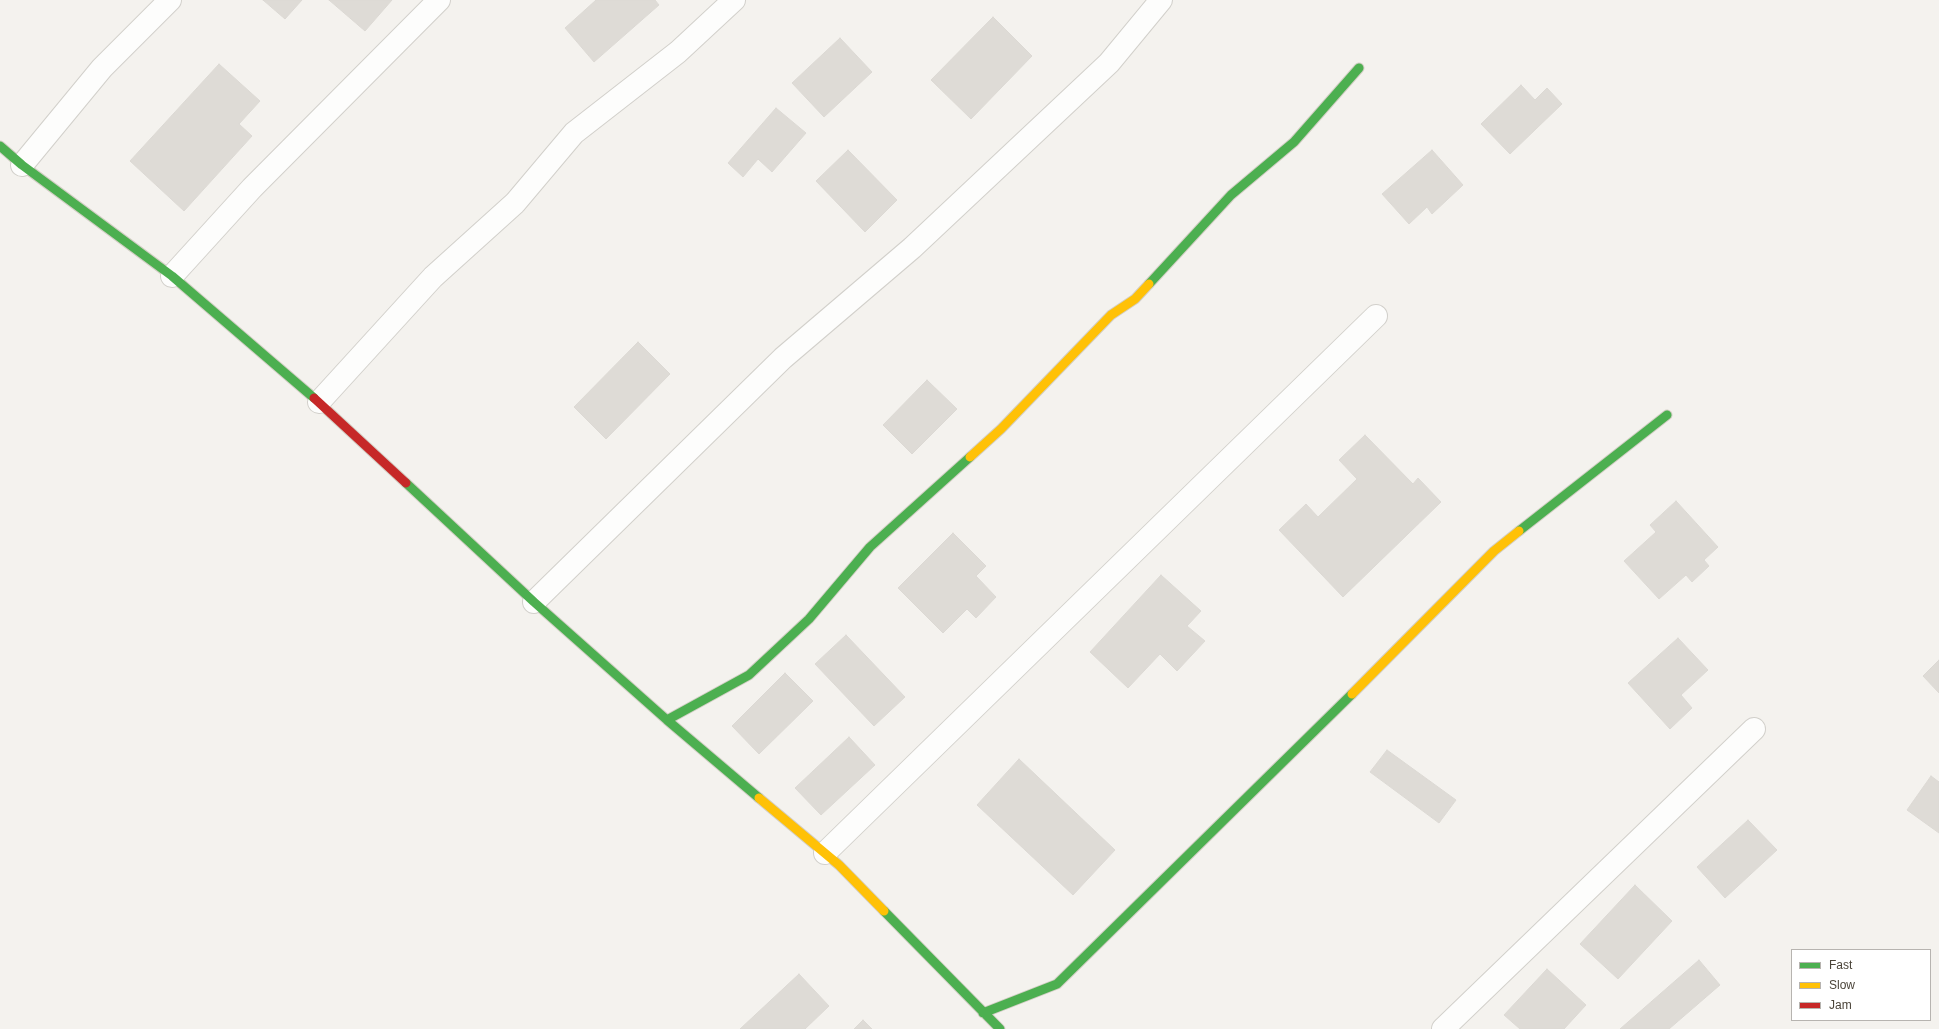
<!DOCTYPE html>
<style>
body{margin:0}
#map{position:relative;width:1939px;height:1029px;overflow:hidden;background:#f4f2ee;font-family:Arial,sans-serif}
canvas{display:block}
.legend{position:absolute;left:1791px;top:949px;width:140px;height:72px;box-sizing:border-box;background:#fff;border:1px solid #b7b4b0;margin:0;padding:5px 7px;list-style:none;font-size:12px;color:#4b4439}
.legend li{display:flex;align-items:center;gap:8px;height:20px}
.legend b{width:20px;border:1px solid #b7b4b0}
</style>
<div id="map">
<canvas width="1939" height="1029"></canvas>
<ul class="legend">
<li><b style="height:5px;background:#4caf50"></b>Fast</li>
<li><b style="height:5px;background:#ffc107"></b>Slow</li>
<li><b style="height:5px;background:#c62828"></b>Jam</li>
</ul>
</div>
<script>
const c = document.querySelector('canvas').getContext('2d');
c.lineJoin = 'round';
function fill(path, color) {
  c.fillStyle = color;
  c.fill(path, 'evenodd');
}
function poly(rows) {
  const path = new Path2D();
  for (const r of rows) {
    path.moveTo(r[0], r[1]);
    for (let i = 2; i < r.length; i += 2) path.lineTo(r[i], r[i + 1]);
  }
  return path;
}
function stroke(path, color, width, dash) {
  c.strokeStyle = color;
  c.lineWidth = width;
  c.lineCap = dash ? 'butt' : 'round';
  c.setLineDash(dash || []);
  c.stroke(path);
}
const building = poly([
 [263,0,302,0,285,19,263,0],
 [329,0,392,0,365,31,329,0],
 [596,0,655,0,659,5,594,62,565,28,596,0],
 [993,17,1032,56,971,119,931,80,993,17],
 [840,38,872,72,824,117,792,83,840,38],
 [219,64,260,101,239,124,252,136,184,211,130,161,219,64],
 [1521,85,1535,100,1547,88,1562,104,1510,154,1481,124,1521,85],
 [776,108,806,133,772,172,758,159,743,177,728,163,776,108],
 [848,150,897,200,865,232,816,181,848,150],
 [1432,150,1463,185,1432,214,1427,207,1409,224,1382,194,1432,150],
 [638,342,670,374,606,439,574,407,638,342],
 [927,380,957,409,912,454,883,425,927,380],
 [1365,435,1413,484,1418,478,1441,502,1343,597,1279,530,1306,504,1318,517,1357,479,1339,460,1365,435],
 [1676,501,1718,547,1704,560,1709,566,1692,582,1686,575,1659,599,1624,561,1656,532,1650,525,1676,501],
 [953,533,986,566,976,576,996,597,976,618,967,609,943,633,898,588,953,533],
 [1161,575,1201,611,1187,626,1205,641,1177,671,1160,654,1128,688,1090,652,1161,575],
 [846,635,905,697,874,726,815,664,846,635],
 [1678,638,1708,670,1681,695,1692,708,1670,729,1628,683,1678,638],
 [1939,660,1939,693,1923,676,1939,660],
 [785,673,813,701,759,754,732,726,785,673],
 [849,737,875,765,821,815,795,788,849,737],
 [1387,750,1456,800,1439,823,1370,772,1387,750],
 [1019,759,1115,850,1073,895,977,805,1019,759],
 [1931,776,1939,782,1939,833,1907,810,1931,776],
 [1748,820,1777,850,1725,898,1697,867,1748,820],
 [1635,885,1672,921,1618,979,1580,944,1635,885],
 [1699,960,1720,985,1669,1029,1620,1029,1699,960],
 [1547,969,1586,1005,1564,1029,1520,1029,1504,1015,1547,969],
 [799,974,829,1006,805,1029,740,1029,799,974],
 [863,1020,872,1029,854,1029,863,1020]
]);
fill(building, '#dedbd6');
stroke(building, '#dcd9d4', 1);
const street = poly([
 [22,165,102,68,170,0],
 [172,276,252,188,439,0],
 [319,402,433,277,515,203,574,133,678,52,734,0],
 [534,602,783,358,912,248,1109,63,1161,0],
 [825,853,1376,316],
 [1443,1029,1754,729]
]);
const fast = poly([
 [0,146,22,165,172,276,314,398],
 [1149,284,1231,195,1294,142,1359,68],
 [406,483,534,602,667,720,759,798],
 [1519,531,1667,415],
 [667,720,749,675,809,619,870,547,970,457],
 [884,911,1000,1029],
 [983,1013,1057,984,1352,694]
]);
const slow = poly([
 [970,457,1001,429,1111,315,1135,299,1149,284],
 [1352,694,1494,551,1519,531],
 [759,798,839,865,884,911]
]);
const jam = poly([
 [314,398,406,483]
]);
stroke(street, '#d2d0cb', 24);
stroke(fast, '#d3cfc5', 11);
stroke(slow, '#d3cfc5', 11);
stroke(jam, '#d3cfc5', 11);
stroke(street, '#fdfdfc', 22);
stroke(fast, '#4caf50', 9);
stroke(slow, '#ffc107', 9);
stroke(jam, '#c62828', 9);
</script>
